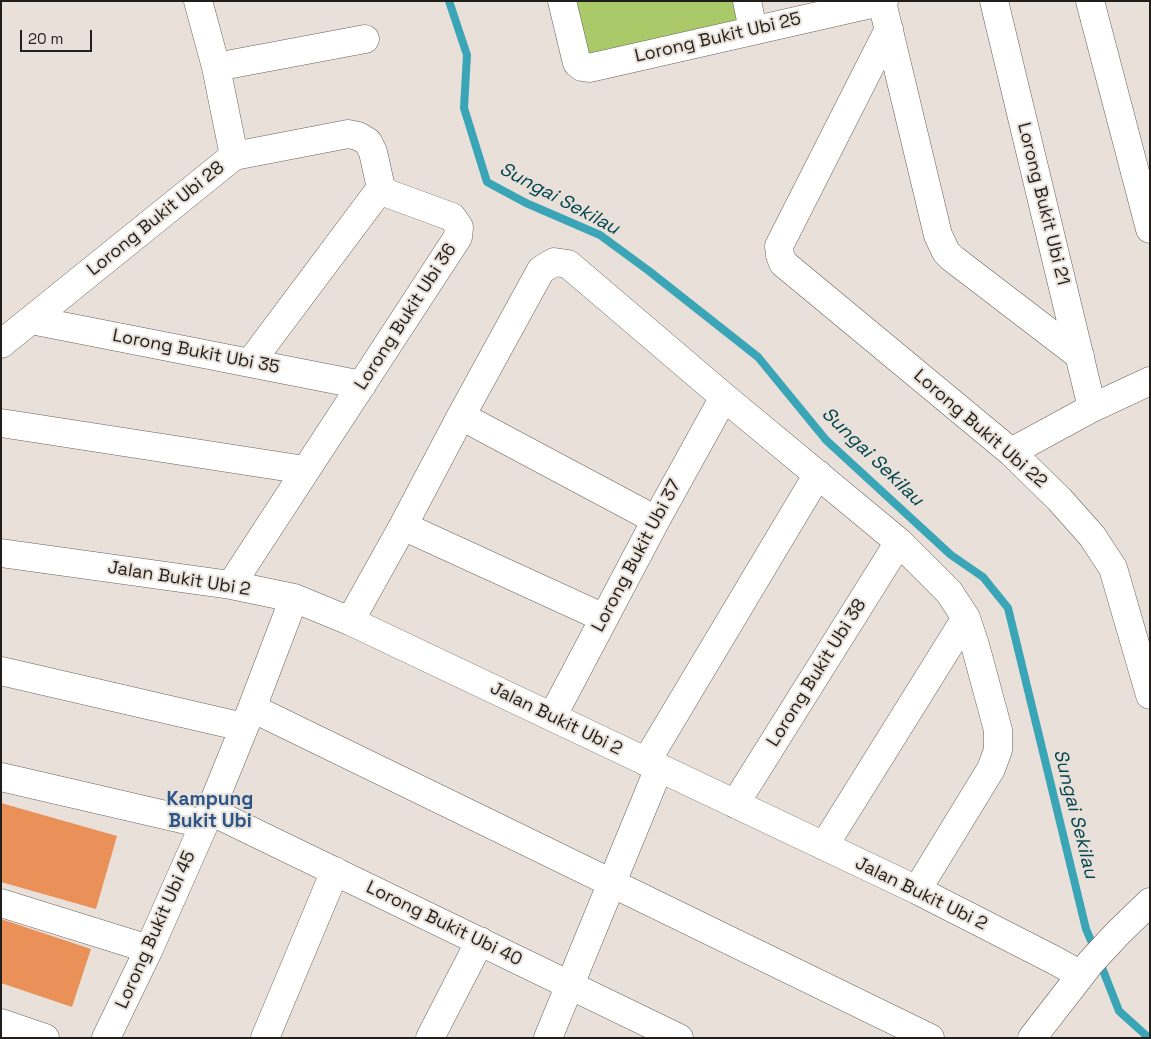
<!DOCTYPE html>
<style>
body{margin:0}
#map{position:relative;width:1151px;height:1039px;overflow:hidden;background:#e9e1d9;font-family:"Space Grotesk",sans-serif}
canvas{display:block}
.frame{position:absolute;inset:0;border:2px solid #211e1b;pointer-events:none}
.scale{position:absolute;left:20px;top:30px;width:72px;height:22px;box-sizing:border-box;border:2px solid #211e1b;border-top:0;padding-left:6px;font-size:15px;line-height:18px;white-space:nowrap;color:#211e1b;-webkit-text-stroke:4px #e9e1d9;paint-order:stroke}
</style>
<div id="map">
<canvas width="1151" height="1039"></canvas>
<div class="frame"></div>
<div class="scale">20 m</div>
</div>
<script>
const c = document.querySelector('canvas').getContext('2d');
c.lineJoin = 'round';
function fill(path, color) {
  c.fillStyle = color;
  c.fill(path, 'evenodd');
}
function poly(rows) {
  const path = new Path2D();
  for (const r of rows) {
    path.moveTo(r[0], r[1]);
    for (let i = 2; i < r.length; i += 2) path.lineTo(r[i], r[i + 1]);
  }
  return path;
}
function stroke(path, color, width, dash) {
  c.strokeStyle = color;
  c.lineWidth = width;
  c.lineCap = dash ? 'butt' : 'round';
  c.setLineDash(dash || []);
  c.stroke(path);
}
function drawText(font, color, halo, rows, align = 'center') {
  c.font = font + ' "Space Grotesk",sans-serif';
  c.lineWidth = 4;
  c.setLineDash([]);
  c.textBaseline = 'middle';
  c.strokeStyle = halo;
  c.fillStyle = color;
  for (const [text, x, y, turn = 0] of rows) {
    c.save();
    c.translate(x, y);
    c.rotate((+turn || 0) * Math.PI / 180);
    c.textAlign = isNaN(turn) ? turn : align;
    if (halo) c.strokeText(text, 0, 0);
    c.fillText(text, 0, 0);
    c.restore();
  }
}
fill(poly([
 [553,1,736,1,745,42,575,80]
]), '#aaca6a');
stroke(poly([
 [449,1,467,55,464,108,487,182,526,203,600,235,649,271,758,357,826,440,951,555,983,577,1008,608,1086,929,1095,950],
 [1099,960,1119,1011,1149,1038]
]), '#3ba5b8', 8);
fill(poly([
 [1,803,117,836,96,909,1,882],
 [1,919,91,949,72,1007,1,983]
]), '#ea9159');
const minor = poly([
 [198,1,216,67,234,156],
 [562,1,577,63,582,67,589,68,884,1],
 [747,1,753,30],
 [994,1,1092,408],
 [1090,1,1150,229],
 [882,2,938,235,946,252,952,258,1080,356],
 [889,29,779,246,780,255,783,263,1011,452,1060,500,1092,536,1113,568,1150,695],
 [216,67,365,39],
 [31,320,362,385],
 [1,344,234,156,348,134,358,136,368,142,373,152,381,188,389,194,452,217,459,227,458,237,231,585],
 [250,363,381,188],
 [461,416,656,520],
 [1,423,305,470],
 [1011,452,1092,408,1150,381],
 [403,526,604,618],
 [1,553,231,585,294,598,350,621,917,890,1054,960,1081,975],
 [350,621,403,526,461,416,541,270,554,262,568,264,724,397,899,542,949,592,966,618,975,645,998,730,998,750,991,769,917,890],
 [1,671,243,727],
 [252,708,930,1038],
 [552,717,656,520,724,397],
 [646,762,818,474],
 [1,777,204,824],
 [735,804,899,542],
 [210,811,679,1038],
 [824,846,966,618],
 [1,903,149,949],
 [1,1023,45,1038],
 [106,1038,149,949,210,811,252,708,294,598],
 [265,1038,335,871],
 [430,1038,480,941],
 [548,1038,659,768],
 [1032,1038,1091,962,1118,933,1150,902]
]);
stroke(minor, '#68615a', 29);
stroke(minor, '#fff', 28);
drawText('18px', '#211e1b', '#e9e1d9', [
 ["Lorong Bukit Ubi 25",718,38,-13],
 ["Lorong Bukit Ubi 21",1043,204,76],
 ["Lorong Bukit Ubi 28",156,219,-39],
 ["Lorong Bukit Ubi 36",406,317,-57],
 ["Lorong Bukit Ubi 35",196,352,11],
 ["Lorong Bukit Ubi 22",980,429,41],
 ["Lorong Bukit Ubi 37",637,556,-62],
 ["Jalan Bukit Ubi 2",179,579,9],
 ["Lorong Bukit Ubi 38",817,673,-58],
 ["Jalan Bukit Ubi 2",556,719,26],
 ["Jalan Bukit Ubi 2",921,894,26],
 ["Lorong Bukit Ubi 40",444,924,26],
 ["Lorong Bukit Ubi 45",156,930,-66]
]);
drawText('italic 19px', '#004550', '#e9e1d9', [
 ["Sungai Sekilau",559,199,28],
 ["Sungai Sekilau",872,457,44],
 ["Sungai Sekilau",1075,814,76]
]);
drawText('bold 19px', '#29558a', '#e9e1d9', [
 ["Kampung",210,800],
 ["Bukit Ubi",210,822]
]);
</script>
